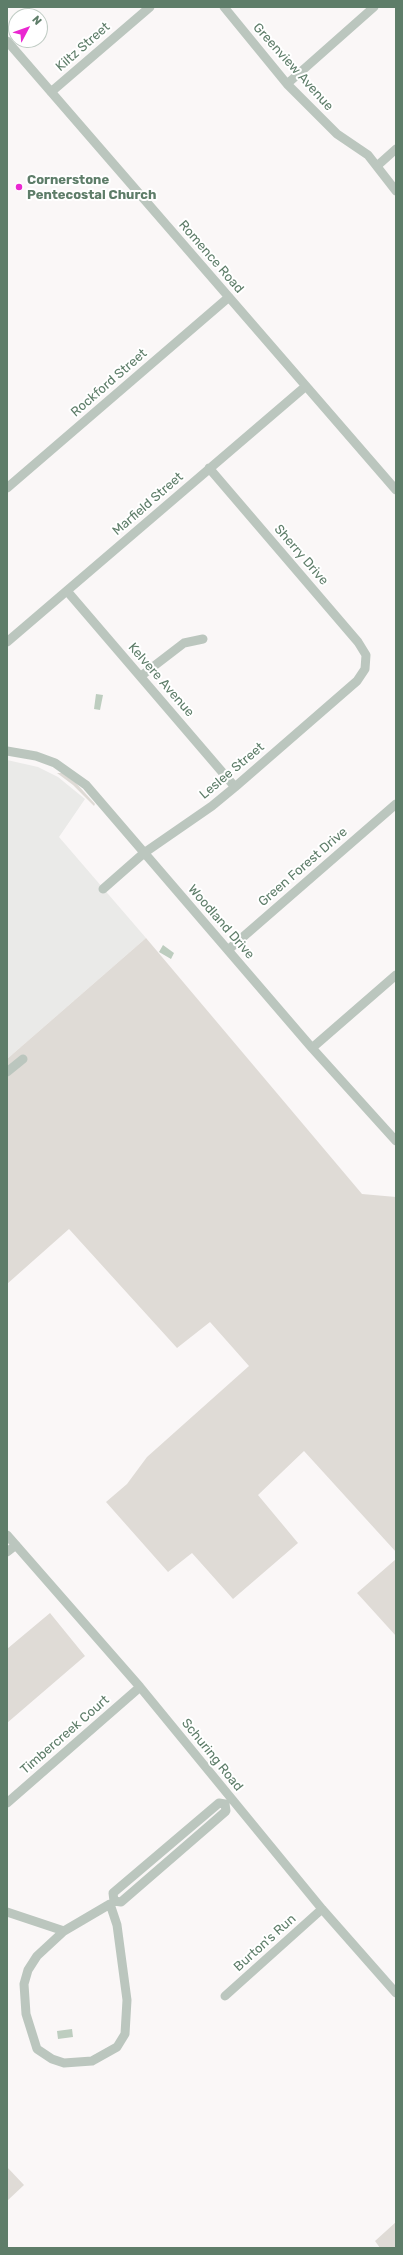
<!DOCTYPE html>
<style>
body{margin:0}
#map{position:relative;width:403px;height:2255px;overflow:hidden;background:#faf7f7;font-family:Rubik,sans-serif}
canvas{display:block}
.frame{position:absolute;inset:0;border:8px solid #5e7d69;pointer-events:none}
.north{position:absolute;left:8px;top:8px;width:40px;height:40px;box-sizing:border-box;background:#fff;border:1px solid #bfcbc3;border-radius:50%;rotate:49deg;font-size:11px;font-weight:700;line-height:16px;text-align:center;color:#5e7d69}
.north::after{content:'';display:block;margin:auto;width:14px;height:18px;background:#ea27d1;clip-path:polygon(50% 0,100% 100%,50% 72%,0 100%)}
</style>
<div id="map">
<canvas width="403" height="2255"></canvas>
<div class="frame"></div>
<div class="north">N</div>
</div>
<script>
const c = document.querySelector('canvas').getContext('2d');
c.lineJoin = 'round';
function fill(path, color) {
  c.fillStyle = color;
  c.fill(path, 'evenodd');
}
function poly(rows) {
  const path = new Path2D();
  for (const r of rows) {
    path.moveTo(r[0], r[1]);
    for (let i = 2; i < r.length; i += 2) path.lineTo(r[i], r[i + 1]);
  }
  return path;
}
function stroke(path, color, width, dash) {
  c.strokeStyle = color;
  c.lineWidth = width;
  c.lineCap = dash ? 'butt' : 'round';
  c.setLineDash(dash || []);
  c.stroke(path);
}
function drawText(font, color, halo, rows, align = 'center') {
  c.font = font + ' Rubik,sans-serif';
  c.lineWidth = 4;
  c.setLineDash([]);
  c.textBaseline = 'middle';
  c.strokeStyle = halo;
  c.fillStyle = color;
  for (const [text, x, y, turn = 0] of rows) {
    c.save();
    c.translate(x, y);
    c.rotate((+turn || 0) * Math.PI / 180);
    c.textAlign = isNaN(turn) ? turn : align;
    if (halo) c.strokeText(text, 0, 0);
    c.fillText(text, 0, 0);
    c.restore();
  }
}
fill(poly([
 [7,760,38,767,58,777,85,799,59,837,146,938,7,1059]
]), '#eaeae8');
fill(poly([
 [57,773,62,773,76,783,95,804,94,806,73,785],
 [146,938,362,1194,396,1197,396,1552,304,1451,258,1495,298,1543,233,1599,192,1553,168,1572,106,1502,127,1484,147,1457,249,1366,210,1322,177,1348,69,1229,7,1284,7,1059],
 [396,1559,396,1636,357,1593],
 [50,1613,85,1656,7,1723,7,1649],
 [7,2167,24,2185,7,2201],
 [396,2222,396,2248,380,2248,375,2241]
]), '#dfdbd6');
fill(poly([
 [96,694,103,695,100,710,94,709],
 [163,945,174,953,171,959,159,952],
 [72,2029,73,2037,58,2039,57,2031]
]), '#bdcdbf');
stroke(poly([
 [224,7,287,84,337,134,368,155,396,191],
 [7,41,396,490],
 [287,84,374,7],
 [51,92,150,7],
 [377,166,396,149],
 [7,488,229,297],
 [67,591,235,787],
 [7,642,306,386],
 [141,676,184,643,203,639],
 [7,751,36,756,55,763,86,785,312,1048,396,1141],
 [103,889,144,853,212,806,235,787,357,681,365,669,366,655,358,642,209,468],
 [228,950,396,804],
 [312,1048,396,975],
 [7,1072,23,1059],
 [7,1535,140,1687,322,1909,396,1993],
 [7,1552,16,1545],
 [7,1803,140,1687],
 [114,1901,113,1893,219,1803,225,1804],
 [114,1901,121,1902,210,1825,226,1811,225,1804],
 [110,1904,117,1925,127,2000,125,2034,117,2047,92,2061,64,2063,52,2059,37,2049,26,2014,24,1984,28,1970,37,1956,64,1931,110,1904],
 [7,1912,64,1931],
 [225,1996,322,1909]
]), '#bbc6be', 9);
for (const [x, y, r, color] of [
 [19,187,4,"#ea27d1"]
]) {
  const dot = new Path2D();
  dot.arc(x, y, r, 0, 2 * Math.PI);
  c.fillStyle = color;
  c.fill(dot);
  stroke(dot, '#fff', 1.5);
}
drawText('13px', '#5e7d69', '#fff', [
 ["Kiltz Street",83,47,-41],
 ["Greenview Avenue",293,67,48],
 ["Romence Road",211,257,49],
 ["Rockford Street",109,383,-41],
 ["Marfield Street",148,504,-41],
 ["Sherry Drive",301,555,49],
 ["Kelvere Avenue",161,680,49],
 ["Leslee Street",232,771,-40],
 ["Green Forest Drive",303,867,-41],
 ["Woodland Drive",221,922,49],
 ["Timbercreek Court",65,1735,-41],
 ["Schuring Road",212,1755,51],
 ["Burton's Run",265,1943,-42]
]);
drawText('bold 13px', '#5e7d69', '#fff', [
 ["Cornerstone",27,180],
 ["Pentecostal Church",27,195]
], 'left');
</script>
